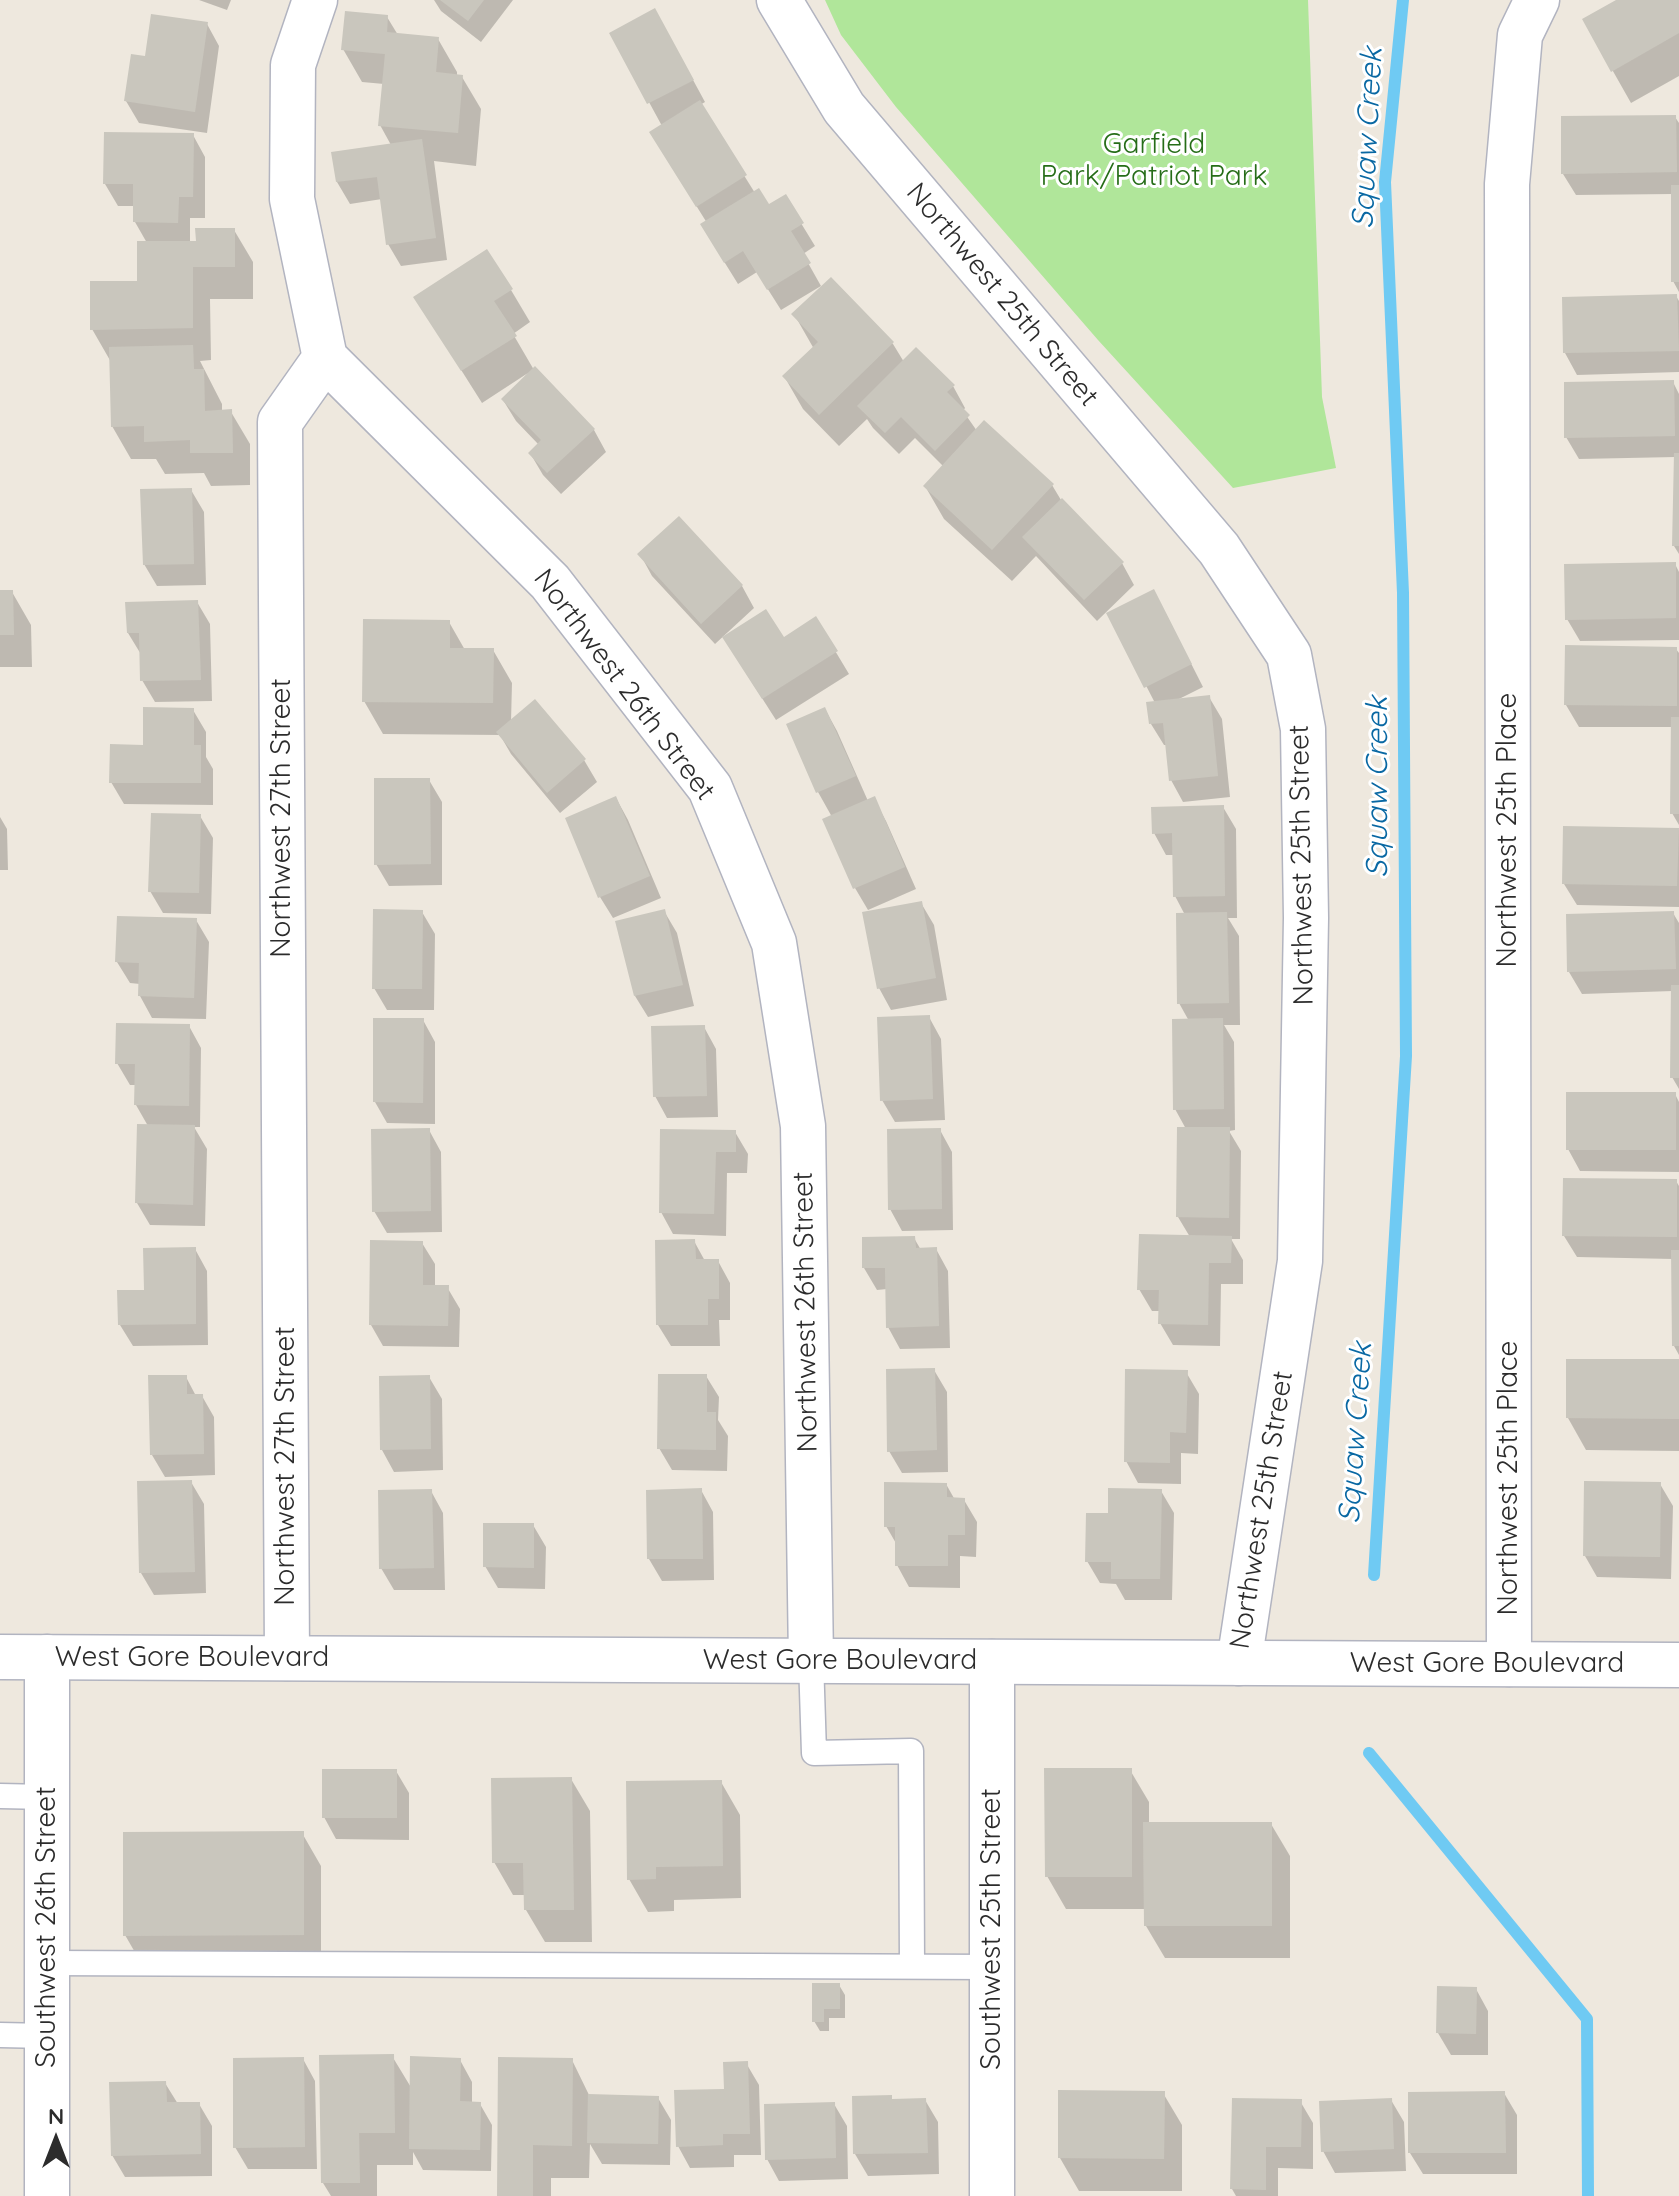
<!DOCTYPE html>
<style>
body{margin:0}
#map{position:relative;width:1679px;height:2196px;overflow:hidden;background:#eee8de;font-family:Quicksand,sans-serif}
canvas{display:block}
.north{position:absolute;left:16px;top:2100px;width:80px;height:80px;-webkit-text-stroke:6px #fff;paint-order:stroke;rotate:0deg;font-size:22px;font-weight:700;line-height:32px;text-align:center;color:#2c2c2c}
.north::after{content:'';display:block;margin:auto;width:28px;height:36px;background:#2c2c2c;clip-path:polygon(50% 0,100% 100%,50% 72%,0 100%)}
</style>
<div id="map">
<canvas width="1679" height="2196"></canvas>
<div class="north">N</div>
</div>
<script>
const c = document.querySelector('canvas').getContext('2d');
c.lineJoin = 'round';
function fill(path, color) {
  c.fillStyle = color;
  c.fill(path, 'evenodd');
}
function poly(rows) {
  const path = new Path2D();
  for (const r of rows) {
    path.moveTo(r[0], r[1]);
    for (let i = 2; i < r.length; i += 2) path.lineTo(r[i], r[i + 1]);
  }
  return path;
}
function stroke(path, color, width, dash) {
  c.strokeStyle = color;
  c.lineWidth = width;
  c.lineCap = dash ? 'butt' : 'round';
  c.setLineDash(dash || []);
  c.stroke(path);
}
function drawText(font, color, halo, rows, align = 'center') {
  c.font = font + ' Quicksand,sans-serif';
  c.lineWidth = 6;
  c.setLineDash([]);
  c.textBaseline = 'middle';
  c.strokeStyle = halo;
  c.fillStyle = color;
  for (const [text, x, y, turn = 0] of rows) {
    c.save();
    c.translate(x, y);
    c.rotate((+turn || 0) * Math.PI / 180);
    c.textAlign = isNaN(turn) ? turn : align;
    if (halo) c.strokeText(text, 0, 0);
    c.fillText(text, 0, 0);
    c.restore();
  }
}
fill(poly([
 [825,0,1308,0,1322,397,1336,468,1233,488,1098,340,896,107,841,35]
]), '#b0e69a');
fill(poly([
 [199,0,231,0,227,10],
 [434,0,513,0,481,42,441,11],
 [1620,0,1679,0,1679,76,1631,103,1584,20],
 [387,17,398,35,438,39,457,72,457,76,462,77,481,109,476,166,434,161,447,260,401,266,388,244,382,199,350,204,337,182,334,153,391,145,380,125,384,84,362,82,343,49],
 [207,24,219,46,207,133,139,123,126,101,146,58],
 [667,32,705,102,700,105,755,193,768,207,785,197,815,246,803,254,821,286,781,310,757,272,738,284,715,247,707,223,664,154,662,126,612,34],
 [1675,117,1679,123,1679,292,1673,281,1673,194,1576,195,1563,174],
 [193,135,205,157,205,218,190,218,190,243,198,243,234,230,253,262,253,299,210,299,211,360,200,361,222,404,222,412,231,412,250,444,250,485,211,486,204,473,165,474,156,459,131,459,112,426,111,362,92,329,139,282,147,243,135,222,135,206,118,206,105,184],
 [831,279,893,344,904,362,953,386,965,408,963,411,977,431,1052,485,1061,500,1122,563,1134,585,1097,621,1036,556,1012,581,944,519,925,486,944,467,915,438,899,454,873,428,867,419,839,446,803,409,784,376,814,349,794,314],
 [511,290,530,322,513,334,534,370,594,430,606,452,561,494,543,475,530,453,539,445,516,421,503,400,528,373,482,403,415,297],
 [1676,296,1679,301,1679,372,1577,375,1565,353],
 [1673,382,1679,394,1679,554,1674,546,1676,457,1579,459,1566,437],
 [191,490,204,512,206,585,157,586,144,564],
 [640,554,742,586,754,608,715,644,652,576],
 [1675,564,1679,572,1679,640,1580,641,1567,619],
 [0,592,12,592,31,625,32,667,0,667],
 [197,602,210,624,212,701,155,702,142,680,142,656,128,633],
 [1109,614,1166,614,1203,687,1175,701,1209,697,1222,719,1230,797,1183,802,1171,780,1167,745,1164,745,1151,724,1155,703],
 [816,619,849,674,776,720,737,659,783,640],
 [449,622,465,650,493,650,512,683,511,722,584,760,597,782,560,813,511,754,500,735,383,734,364,701],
 [1676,649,1679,653,1679,825,1672,813,1673,727,1579,727,1566,705],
 [825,709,837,731,868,801,874,799,886,821,916,889,868,910,855,888,825,820,832,817,818,792,789,725],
 [193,710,206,732,206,757,213,769,213,805,124,804,111,782,144,747],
 [429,780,442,802,442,885,389,886,376,864],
 [616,798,628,820,661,898,613,918,600,897],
 [1223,807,1236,829,1237,918,1228,918,1239,936,1240,1025,1224,1025,1234,1042,1235,1130,1229,1131,1241,1151,1240,1239,1231,1239,1243,1260,1243,1284,1221,1284,1220,1346,1173,1345,1160,1323,1160,1311,1152,1311,1139,1289,1190,1237,1178,1217,1186,1129,1175,1109,1189,1021,1179,1003,1185,915,1175,896,1174,855,1166,855,1154,833],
 [200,816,213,838,211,914,163,913,150,891],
 [0,817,7,829,8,870,0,870],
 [1565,828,1679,830,1679,907,1577,905,1564,884],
 [921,903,934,925,947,1000,891,1010,879,988],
 [664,911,677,933,694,1006,648,1017,635,996],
 [422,912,435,934,434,1010,387,1010,374,988],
 [1673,913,1679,923,1679,1089,1672,1077,1673,991,1582,994,1569,972],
 [196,920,209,942,206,1019,152,1018,140,996,140,984,130,983,117,962],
 [929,1017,941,1039,945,1120,895,1122,882,1100],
 [423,1020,435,1042,435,1124,387,1123,375,1102],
 [189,1026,201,1048,200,1127,194,1127,207,1149,205,1226,150,1225,137,1203,148,1126,136,1105,136,1085,130,1085,117,1063],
 [704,1027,716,1049,718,1117,667,1118,655,1096],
 [1675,1094,1679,1102,1679,1172,1580,1171,1568,1149],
 [429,1130,441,1152,442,1232,387,1233,374,1211],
 [940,1130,952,1152,953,1230,902,1231,890,1209],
 [662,1131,735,1132,748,1154,747,1173,727,1173,726,1236,673,1234,661,1212],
 [1676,1181,1679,1186,1679,1355,1674,1346,1673,1259,1577,1257,1564,1236],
 [914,1238,921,1250,936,1249,948,1271,950,1348,900,1349,888,1327,887,1289,877,1290,864,1268],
 [694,1241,705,1261,718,1261,730,1283,730,1320,719,1320,720,1346,671,1346,658,1325],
 [422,1243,435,1264,435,1287,447,1287,460,1309,459,1347,383,1346,371,1325],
 [195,1249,207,1271,208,1345,133,1346,120,1325],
 [1679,1361,1679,1451,1586,1450,1568,1418],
 [934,1370,947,1392,948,1472,902,1473,889,1451],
 [1186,1372,1199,1394,1198,1454,1181,1453,1181,1484,1138,1483,1126,1461],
 [706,1376,719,1397,718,1420,728,1436,727,1471,672,1470,659,1448],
 [186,1377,196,1396,202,1396,214,1417,215,1475,165,1477,152,1455],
 [429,1377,442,1399,443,1470,394,1472,382,1450],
 [191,1482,204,1504,206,1593,154,1595,141,1573],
 [946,1484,955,1500,964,1500,977,1522,976,1557,960,1556,960,1588,909,1587,897,1565,897,1545,886,1526],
 [1660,1484,1673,1506,1671,1579,1597,1577,1585,1556],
 [701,1490,713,1512,714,1580,662,1581,649,1559],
 [431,1491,443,1513,445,1590,394,1590,381,1568],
 [1161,1491,1174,1513,1172,1600,1125,1600,1116,1584,1100,1583,1087,1561,1109,1515],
 [533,1525,546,1547,545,1589,498,1588,485,1566],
 [1130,1770,1149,1802,1149,1824,1271,1824,1290,1856,1290,1958,1165,1958,1146,1926,1146,1909,1066,1909,1047,1876],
 [396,1771,409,1793,409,1840,336,1839,324,1817],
 [571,1779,590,1811,592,1942,545,1942,526,1910,526,1895,513,1895,494,1862],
 [721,1782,740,1815,741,1898,674,1900,674,1911,648,1912,629,1879],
 [302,1833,321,1866,321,1967,144,1968,125,1935],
 [839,1985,845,1995,845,2018,829,2018,829,2031,820,2031,814,2021],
 [1476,1989,1488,2011,1488,2055,1451,2055,1438,2033],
 [392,2056,412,2089,460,2060,472,2082,472,2103,480,2104,492,2125,491,2171,423,2170,413,2152,413,2165,377,2165,377,2196,331,2196,323,2183],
 [303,2059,315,2081,317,2169,248,2169,235,2147],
 [572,2060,590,2097,658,2098,671,2120,670,2165,602,2164,590,2144,589,2178,551,2178,551,2196,499,2196],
 [746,2063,759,2085,761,2155,734,2155,734,2167,690,2168,678,2146,726,2091],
 [165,2083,178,2104,199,2104,212,2126,212,2176,125,2177,112,2155],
 [1163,2093,1182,2125,1182,2191,1079,2191,1060,2158],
 [1504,2093,1517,2115,1517,2174,1423,2174,1410,2153],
 [925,2100,938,2122,939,2174,868,2176,855,2154,893,2101],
 [1391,2100,1404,2122,1406,2171,1335,2173,1323,2151],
 [1300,2101,1313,2123,1313,2169,1278,2168,1278,2196,1236,2196,1232,2189],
 [834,2104,847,2126,848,2179,779,2181,767,2159]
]), '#0003');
stroke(poly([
 [1374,1575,1406,1056,1403,593,1385,182,1403,0],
 [1369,1753,1587,2019,1588,2196]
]), '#6fcaf3', 12);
fill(poly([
 [440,0,484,0,468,21],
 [1616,0,1679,0,1679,33,1611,72,1582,19],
 [655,8,694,80,647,104,609,33],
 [345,11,388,15,387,32,439,37,436,72,463,75,458,133,378,126,385,54,341,50],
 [151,14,208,22,195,112,124,101,131,54,145,56],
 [700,100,747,175,696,207,649,132],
 [1676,115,1677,172,1561,174,1561,116],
 [104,132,194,133,193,197,179,197,178,223,133,222,133,184,103,184],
 [422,139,436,238,386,245,377,177,336,182,331,152],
 [1671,185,1679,185,1679,282,1671,282],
 [759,188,769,204,786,194,804,223,791,231,811,263,767,290,743,251,724,263,700,224],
 [195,228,235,228,235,267,193,267,193,328,90,330,90,281,137,281,137,241,196,241],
 [487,249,513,289,494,301,517,336,461,371,413,297],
 [831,277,894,342,819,415,782,376,818,342,791,314],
 [1677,294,1679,351,1563,353,1562,297],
 [193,345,194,369,204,369,205,411,232,409,233,453,190,453,190,440,144,442,144,426,111,427,109,347],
 [916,347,955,385,947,392,970,415,935,451,901,417,885,433,857,406],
 [535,366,595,429,547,473,528,453,541,440,501,399],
 [1674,380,1675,436,1564,438,1564,382],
 [984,420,1054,484,992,550,923,486],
 [1674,453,1679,453,1679,546,1672,546],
 [192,488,194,564,143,565,140,489],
 [1062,498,1124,562,1084,600,1022,537],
 [679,516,743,585,701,624,637,554],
 [1676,562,1676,618,1565,620,1564,564],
 [1154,589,1192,664,1144,688,1106,613],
 [0,590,13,590,14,635,0,635],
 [198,600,201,680,140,681,139,633,127,633,125,602],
 [766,609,784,637,816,616,838,651,762,699,722,637],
 [363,619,450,620,450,648,494,648,493,703,362,702],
 [1565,645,1677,647,1677,706,1564,705],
 [1210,695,1218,776,1169,781,1163,723,1149,724,1146,702],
 [535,699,586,759,547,793,496,732],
 [143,707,194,708,194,745,201,745,201,783,109,783,110,744,143,745],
 [825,707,856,776,816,793,786,724],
 [1671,717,1679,717,1679,814,1670,814],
 [374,778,430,778,431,864,374,865],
 [616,796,650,876,598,898,565,818],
 [875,796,905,867,853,889,822,819],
 [1224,805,1225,896,1173,897,1172,833,1152,834,1151,807],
 [151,813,201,814,199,893,148,892],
 [1563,826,1679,828,1677,886,1562,884],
 [922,901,936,978,877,989,862,912],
 [373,909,423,910,422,989,372,989],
 [665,909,683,985,634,996,615,921],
 [1674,911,1676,969,1567,972,1566,914],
 [1227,912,1229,1003,1177,1004,1176,913],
 [117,916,197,918,194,998,138,996,139,963,115,962],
 [1671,985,1679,985,1679,1078,1670,1078],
 [930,1015,933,1099,880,1101,877,1017],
 [373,1018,424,1018,423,1103,373,1102],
 [1223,1018,1224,1109,1173,1110,1172,1019],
 [116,1023,190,1024,189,1106,134,1105,135,1064,115,1064],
 [705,1025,707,1096,653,1097,651,1026],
 [1566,1092,1676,1092,1676,1150,1566,1150],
 [137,1124,195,1125,193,1205,135,1203],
 [1177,1127,1230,1127,1229,1218,1176,1217],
 [430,1128,431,1211,372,1212,371,1129],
 [941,1128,942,1209,888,1210,887,1129],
 [660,1129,736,1130,736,1152,716,1152,714,1214,659,1213],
 [1563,1178,1677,1179,1677,1237,1562,1236],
 [1139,1234,1232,1236,1231,1263,1209,1263,1208,1325,1158,1324,1159,1290,1137,1290],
 [915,1236,916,1248,937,1247,939,1326,886,1328,885,1268,862,1268,862,1237],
 [695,1239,696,1259,719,1259,719,1299,708,1299,708,1325,656,1325,655,1240],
 [370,1240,423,1241,423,1285,449,1285,448,1326,369,1325],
 [196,1247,196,1324,118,1325,117,1290,144,1290,143,1248],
 [1671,1250,1679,1250,1679,1346,1672,1346],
 [1566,1359,1679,1359,1679,1419,1566,1418],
 [935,1368,937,1450,887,1452,886,1369],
 [1125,1369,1188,1370,1186,1433,1170,1432,1170,1463,1124,1462],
 [658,1374,707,1374,707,1412,716,1412,716,1450,657,1449],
 [148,1375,187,1375,187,1394,203,1394,204,1454,150,1455],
 [430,1375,431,1449,380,1450,379,1376],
 [192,1480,195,1572,139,1573,137,1481],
 [1584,1481,1661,1482,1660,1557,1583,1556],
 [884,1482,947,1483,947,1497,965,1498,965,1535,948,1535,948,1566,895,1566,895,1527,884,1527],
 [702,1488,703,1559,647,1559,646,1490],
 [1108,1488,1162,1489,1160,1579,1111,1579,1111,1562,1085,1562,1086,1513,1108,1513],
 [432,1489,434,1568,379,1569,378,1490],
 [483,1523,534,1523,534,1568,483,1567],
 [1044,1768,1132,1768,1132,1877,1045,1877],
 [322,1769,397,1769,397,1818,322,1818],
 [572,1777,574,1910,524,1910,523,1863,492,1863,491,1778],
 [722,1780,723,1866,656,1867,656,1879,627,1880,626,1781],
 [1143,1822,1272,1822,1272,1926,1144,1926],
 [304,1831,304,1935,123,1936,123,1832],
 [812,1983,840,1983,840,2009,824,2009,824,2022,812,2022],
 [1437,1986,1477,1987,1476,2034,1436,2033],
 [394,2054,395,2133,359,2133,360,2183,321,2183,319,2055],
 [410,2056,461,2058,460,2101,481,2102,480,2150,409,2149],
 [304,2057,305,2147,233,2148,233,2058],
 [498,2057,573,2058,572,2146,533,2145,533,2196,497,2196],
 [748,2061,750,2134,723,2134,723,2145,676,2147,674,2090,724,2089,723,2062],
 [166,2081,167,2102,200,2102,201,2154,111,2156,109,2082],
 [1058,2090,1165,2091,1164,2159,1058,2158],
 [1505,2091,1506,2153,1408,2153,1408,2092],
 [588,2094,659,2096,658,2144,587,2143],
 [892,2095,892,2099,926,2098,928,2153,853,2154,852,2096],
 [1232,2098,1302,2099,1301,2147,1266,2147,1266,2190,1230,2189],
 [1392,2098,1394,2149,1321,2152,1319,2101],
 [835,2102,836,2158,765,2160,764,2104]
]), '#c9c6bd');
const service = poly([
 [811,1660,814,1753,911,1751,912,1966],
 [0,1796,47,1797],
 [47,1963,992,1967],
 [0,2035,47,2036]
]);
const minor = poly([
 [779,0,844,108,1219,549,1289,655,1303,729,1306,918,1300,1261,1239,1663],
 [325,358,550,582,710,788,774,943,803,1126,811,1660],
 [47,1657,47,2196],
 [287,1658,280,422,325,358,292,199,293,65,315,0],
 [992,1662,992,2196],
 [1509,1664,1507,184,1520,35,1537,0]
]);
const secondary = poly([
 [0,1657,1679,1665]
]);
stroke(service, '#b2b4c0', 27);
stroke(minor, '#b2b4c0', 47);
stroke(secondary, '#b2b4c0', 47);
stroke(service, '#fff', 24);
stroke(minor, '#fff', 44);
stroke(secondary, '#fff', 44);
drawText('28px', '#266d18', '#fff', [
 ["Garfield",1154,145],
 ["Park/Patriot Park",1154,177]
]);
drawText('28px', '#2c2c2c', '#fff', [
 ["Northwest 25th Street",1002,295,50],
 ["Northwest 26th Street",624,685,53],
 ["Northwest 27th Street",282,818,-90],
 ["Northwest 25th Place",1508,830,-90],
 ["Northwest 25th Street",1302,865,-91],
 ["Northwest 26th Street",806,1312,-91],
 ["Northwest 27th Street",286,1466,-90],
 ["Northwest 25th Place",1509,1478,-90],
 ["Northwest 25th Street",1262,1510,-81],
 ["West Gore Boulevard",192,1658],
 ["West Gore Boulevard",840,1661],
 ["West Gore Boulevard",1487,1664],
 ["Southwest 26th Street",47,1927,-90],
 ["Southwest 25th Street",992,1929,-90]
]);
drawText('italic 30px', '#0968a3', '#fff', [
 ["Squaw Creek",1368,138,-87],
 ["Squaw Creek",1378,787,-90],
 ["Squaw Creek",1356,1433,-86]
]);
</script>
